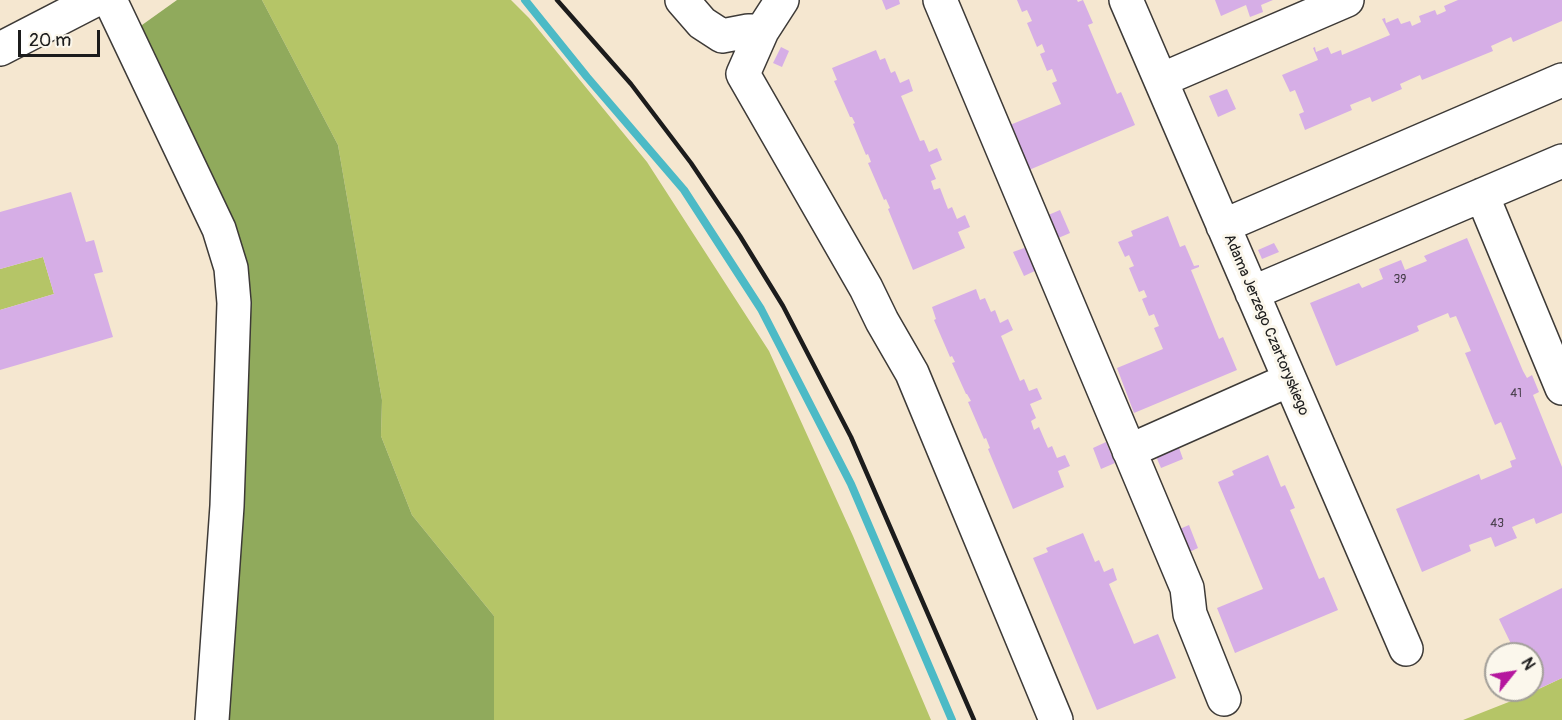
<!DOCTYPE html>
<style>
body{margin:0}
#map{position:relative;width:1562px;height:720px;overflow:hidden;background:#f5e7d0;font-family:Pangolin,sans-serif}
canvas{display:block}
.north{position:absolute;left:1484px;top:642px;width:60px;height:60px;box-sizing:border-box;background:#fbf7ec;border:2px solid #a29f99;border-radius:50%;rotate:60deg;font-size:16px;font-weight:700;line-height:24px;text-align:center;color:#1c1c1c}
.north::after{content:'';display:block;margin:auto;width:21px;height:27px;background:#b5179e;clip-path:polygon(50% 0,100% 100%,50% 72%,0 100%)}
.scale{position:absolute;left:18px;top:30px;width:82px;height:27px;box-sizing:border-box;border:3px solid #1c1c1c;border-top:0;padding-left:8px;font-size:18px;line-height:21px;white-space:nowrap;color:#1c1c1c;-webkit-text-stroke:4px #fbf7ec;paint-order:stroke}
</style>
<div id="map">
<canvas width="1562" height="720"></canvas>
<div class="north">N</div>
<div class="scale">20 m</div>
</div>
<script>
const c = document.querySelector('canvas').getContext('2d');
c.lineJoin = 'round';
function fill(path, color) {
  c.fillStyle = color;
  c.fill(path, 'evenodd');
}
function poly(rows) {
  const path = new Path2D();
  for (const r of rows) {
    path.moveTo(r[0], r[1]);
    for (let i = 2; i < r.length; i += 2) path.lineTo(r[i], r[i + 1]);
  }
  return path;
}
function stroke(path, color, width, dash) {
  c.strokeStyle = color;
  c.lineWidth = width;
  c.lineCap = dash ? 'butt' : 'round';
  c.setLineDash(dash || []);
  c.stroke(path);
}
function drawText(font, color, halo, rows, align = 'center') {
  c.font = font + ' Pangolin,sans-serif';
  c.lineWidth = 6;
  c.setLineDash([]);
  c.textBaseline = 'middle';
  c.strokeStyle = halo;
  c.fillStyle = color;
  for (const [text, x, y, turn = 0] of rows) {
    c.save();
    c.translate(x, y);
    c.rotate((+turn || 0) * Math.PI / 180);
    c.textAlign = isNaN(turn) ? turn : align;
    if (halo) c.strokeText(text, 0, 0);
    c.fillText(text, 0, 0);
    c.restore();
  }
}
fill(poly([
 [262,0,511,0,529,18,647,162,769,351,853,536,931,720,494,720,494,616,412,515,381,436,382,400,338,145],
 [43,257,54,294,0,310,0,269],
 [1562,678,1562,720,1463,720,1524,696]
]), '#b5c567');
fill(poly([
 [177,0,262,0,338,145,382,400,381,436,412,515,494,616,494,720,225,720,242,311,135,30]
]), '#90aa5c');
stroke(poly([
 [525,0,587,77,684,190,761,309,851,484,952,720]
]), '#4cbac6', 8);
fill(poly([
 [882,0,899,0,900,4,886,10],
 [1017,0,1077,0,1078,2,1083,0,1093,23,1088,25,1117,94,1121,92,1135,125,1029,170,1010,125,1061,104,1052,83,1057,81,1052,69,1047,71,1040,54,1045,52,1042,44,1037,47,1027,23,1032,21,1027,10,1022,12],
 [1215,0,1273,0,1261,5,1263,12,1250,17,1246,5,1221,16],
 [1458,0,1562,0,1562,21,1513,42,1511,37,1491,46,1493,51,1422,80,1420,75,1400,84,1402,89,1372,102,1370,97,1350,105,1352,110,1305,130,1299,114,1304,112,1295,90,1290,92,1282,75,1318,60,1313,48,1315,47,1316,52,1328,47,1331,54,1341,50,1342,55,1390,35,1382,19,1385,18,1386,23,1398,18,1401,24,1410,21,1412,26,1421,22,1419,16,1435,10,1437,15,1446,11,1444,6],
 [781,47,789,51,782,67,773,63],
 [876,50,880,60,885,58,891,73,895,71,900,83,909,79,913,91,901,96,920,141,924,140,929,152,937,148,942,160,930,165,936,179,931,181,934,190,940,188,948,209,952,207,957,219,965,215,970,227,958,232,965,248,913,270,888,209,890,208,886,199,884,200,868,163,871,162,868,154,866,155,853,124,855,123,852,117,850,117,834,81,837,80,832,68],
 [1227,89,1236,109,1218,117,1209,96],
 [71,192,86,242,94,240,103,272,94,274,113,337,0,370,0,310,54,294,43,257,0,269,0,212],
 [1060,210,1070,233,1056,239,1046,216],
 [1168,216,1180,247,1185,245,1194,266,1199,265,1199,267,1191,270,1219,339,1223,337,1237,370,1134,413,1117,368,1163,349,1154,328,1159,326,1154,314,1149,316,1142,299,1147,297,1144,290,1139,292,1129,268,1134,266,1129,255,1125,257,1118,242,1133,236,1131,231],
 [1467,238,1523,371,1527,378,1532,375,1539,392,1533,395,1562,467,1562,513,1536,524,1534,518,1512,527,1517,538,1495,547,1491,537,1469,545,1471,551,1422,572,1396,509,1479,474,1481,480,1512,467,1510,461,1516,459,1501,422,1495,425,1465,353,1471,351,1456,316,1450,318,1448,313,1417,326,1419,331,1336,366,1310,303,1359,283,1362,288,1383,279,1379,269,1401,260,1405,270,1427,261,1424,256],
 [1274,243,1279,252,1262,259,1258,250],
 [1027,247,1037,270,1024,276,1013,252],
 [976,289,980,300,985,298,991,312,995,310,1000,323,1008,319,1013,330,1001,336,1020,381,1024,379,1029,391,1037,388,1042,399,1030,404,1036,418,1031,421,1034,430,1039,427,1048,448,1052,446,1057,458,1065,455,1070,466,1058,471,1064,487,1013,509,988,449,990,448,986,438,984,439,968,402,971,401,967,394,966,394,952,363,955,362,952,356,950,357,934,320,936,319,932,307],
 [1106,442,1115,463,1101,469,1093,448],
 [1178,445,1183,459,1161,468,1155,454],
 [1268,455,1281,487,1285,485,1295,508,1290,510,1319,579,1324,577,1338,610,1235,653,1217,608,1263,589,1218,482,1234,475,1232,471],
 [1189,525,1198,548,1185,554,1175,531],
 [1083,533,1095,562,1099,560,1104,572,1113,568,1117,580,1109,584,1134,644,1158,634,1176,678,1097,710,1033,558,1048,552,1046,548],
 [1562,588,1562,678,1534,691,1532,687,1532,654,1516,654,1499,619]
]), '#d6aee6');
const minor = poly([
 [110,0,219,229,231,268,234,303,227,506,212,720],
 [682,0,702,23,722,36,748,31,762,31],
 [782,0,762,31,743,74,866,288,882,321,912,373,1056,720],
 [940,0,1187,588,1190,614,1224,699],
 [1126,0,1406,649],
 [0,49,95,0],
 [1161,80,1347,0],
 [1482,195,1562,388],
 [1223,226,1562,80],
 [1252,293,1562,161],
 [1129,451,1289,380]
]);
stroke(minor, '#3d3a37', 36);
stroke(minor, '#fff', 33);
stroke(poly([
 [557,0,631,84,691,163,740,236,783,306,851,437,974,720]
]), '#1c1c1c', 4.5);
drawText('12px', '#4a404e', null, [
 ["39",1400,280],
 ["41",1516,394],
 ["43",1497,524]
]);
drawText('15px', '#1c1c1c', '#fbf7ec', [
 ["Adama Jerzego Czartoryskiego",1266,325,67]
]);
</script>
